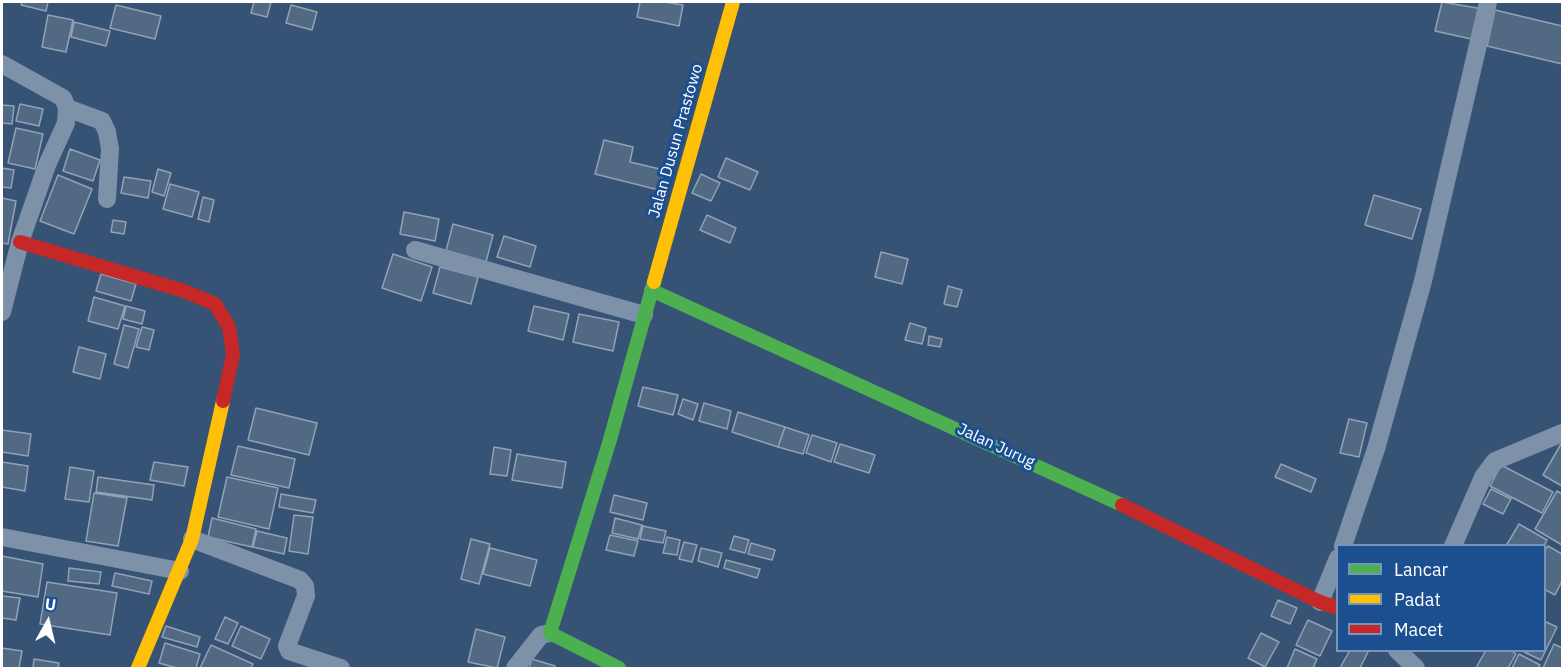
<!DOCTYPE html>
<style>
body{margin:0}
#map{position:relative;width:1564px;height:670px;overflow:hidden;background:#365274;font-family:"IBM Plex Sans",sans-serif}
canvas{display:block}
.frame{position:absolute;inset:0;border:3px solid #fff;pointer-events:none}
.legend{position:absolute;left:1336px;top:544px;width:210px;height:108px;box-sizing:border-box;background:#1b4f8f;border:2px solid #7695bc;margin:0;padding:8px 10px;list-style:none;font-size:18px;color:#fff}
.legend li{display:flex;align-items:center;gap:12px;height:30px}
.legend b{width:30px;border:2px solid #7695bc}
.north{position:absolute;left:18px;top:592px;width:60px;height:60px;-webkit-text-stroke:4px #1b4f8f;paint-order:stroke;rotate:8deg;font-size:16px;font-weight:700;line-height:24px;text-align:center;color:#fff}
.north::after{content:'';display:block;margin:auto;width:21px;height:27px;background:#fff;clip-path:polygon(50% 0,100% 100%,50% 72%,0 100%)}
</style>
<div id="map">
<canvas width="1564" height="670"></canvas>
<div class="frame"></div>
<ul class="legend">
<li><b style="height:8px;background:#4caf50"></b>Lancar</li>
<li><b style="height:8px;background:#ffc107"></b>Padat</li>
<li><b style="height:8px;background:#c62828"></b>Macet</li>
</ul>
<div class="north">U</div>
</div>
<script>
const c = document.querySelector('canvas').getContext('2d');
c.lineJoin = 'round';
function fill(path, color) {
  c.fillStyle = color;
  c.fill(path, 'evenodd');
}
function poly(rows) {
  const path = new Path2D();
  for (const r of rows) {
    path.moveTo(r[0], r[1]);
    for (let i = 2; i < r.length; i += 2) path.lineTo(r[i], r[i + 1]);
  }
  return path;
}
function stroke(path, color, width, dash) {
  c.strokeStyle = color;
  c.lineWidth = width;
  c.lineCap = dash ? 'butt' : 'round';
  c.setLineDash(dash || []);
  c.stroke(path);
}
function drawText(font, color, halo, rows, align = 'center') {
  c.font = font + ' "IBM Plex Sans",sans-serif';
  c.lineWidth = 6;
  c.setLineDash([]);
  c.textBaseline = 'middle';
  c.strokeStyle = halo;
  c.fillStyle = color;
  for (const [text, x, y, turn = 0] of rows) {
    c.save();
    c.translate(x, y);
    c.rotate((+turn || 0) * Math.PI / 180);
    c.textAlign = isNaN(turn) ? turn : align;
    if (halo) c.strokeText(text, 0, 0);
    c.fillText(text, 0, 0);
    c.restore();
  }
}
const building = poly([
 [22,2,48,2,46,11,21,5,22,2],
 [254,2,271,2,267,17,251,13,254,2],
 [640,2,665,2,683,5,679,26,637,17,640,2],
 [1442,2,1483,9,1476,40,1435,31,1442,2],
 [116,5,161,16,155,39,110,28,116,5],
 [291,5,317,12,312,30,286,23,291,5],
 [1495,10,1562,26,1562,64,1487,46,1495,10],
 [48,15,73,20,66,52,42,47,48,15],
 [74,22,110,31,106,46,71,37,74,22],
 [20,104,43,109,39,126,16,121,20,104],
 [2,105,14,106,12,124,2,123,2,105],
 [16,128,43,134,35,169,8,163,16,128],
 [604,140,633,147,630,162,664,170,659,190,595,174,604,140],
 [70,149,100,160,93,181,63,171,70,149],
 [726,158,758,172,750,190,718,177,726,158],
 [2,168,14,170,11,188,2,187,2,168],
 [158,169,171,173,164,196,152,192,158,169],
 [701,174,720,183,711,201,692,193,701,174],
 [58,175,92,189,74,234,40,221,58,175],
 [124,177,151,181,148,198,121,193,124,177],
 [170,184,199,192,192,217,163,209,170,184],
 [1374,195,1421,209,1412,239,1365,225,1374,195],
 [203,197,214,200,209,222,198,219,203,197],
 [2,198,16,201,8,244,2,243,2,198],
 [404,212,439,219,435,241,400,234,404,212],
 [707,215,736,228,730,243,700,230,707,215],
 [113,220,126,222,124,234,111,232,113,220],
 [453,224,493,235,486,262,446,251,453,224],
 [504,236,536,246,530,267,497,257,504,236],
 [881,252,908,259,902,284,875,277,881,252],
 [393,254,432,267,421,301,382,288,393,254],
 [440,267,478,277,471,304,433,293,440,267],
 [101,274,136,284,131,301,96,291,101,274],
 [948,286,962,290,957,307,944,304,948,286],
 [94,297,125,306,118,329,88,321,94,297],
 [126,306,145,311,142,324,123,319,126,306],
 [534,306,569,314,563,340,528,331,534,306],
 [579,314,619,322,613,351,573,342,579,314],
 [910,323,926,328,922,344,905,340,910,323],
 [124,325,139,329,128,368,114,364,124,325],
 [142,327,154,330,149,350,136,347,142,327],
 [929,336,942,339,940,347,928,345,929,336],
 [79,347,106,354,100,379,73,372,79,347],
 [643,387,678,395,673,415,638,406,643,387],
 [683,399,698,404,693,420,678,414,683,399],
 [704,403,731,411,727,429,699,421,704,403],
 [256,408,317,423,309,455,248,440,256,408],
 [738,412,785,427,778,447,732,432,738,412],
 [1349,419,1367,423,1359,457,1340,453,1349,419],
 [785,427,809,435,803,454,778,447,785,427],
 [2,430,31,434,28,456,2,452,2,430],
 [812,435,837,443,831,462,806,453,812,435],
 [840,444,875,455,869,473,834,462,840,444],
 [1561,444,1562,445,1562,486,1543,475,1561,444],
 [238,446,295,459,289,488,231,475,238,446],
 [494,447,511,450,507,476,490,474,494,447],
 [517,454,566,462,562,488,512,480,517,454],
 [2,462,28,466,25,491,2,487,2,462],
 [154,462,188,467,184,486,150,480,154,462],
 [1281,464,1316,479,1311,492,1275,477,1281,464],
 [1501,465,1553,492,1542,513,1490,486,1501,465],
 [70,467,94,471,89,502,65,499,70,467],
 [98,477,154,485,152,500,96,492,98,477],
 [227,477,278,488,269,529,218,517,227,477],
 [1491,489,1511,499,1503,514,1483,504,1491,489],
 [1557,491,1562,494,1562,545,1535,529,1557,491],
 [94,493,127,498,118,546,86,541,94,493],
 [281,494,316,500,313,513,279,507,281,494],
 [614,495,647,503,643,520,610,512,614,495],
 [294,515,313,517,308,554,289,551,294,515],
 [212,518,256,529,252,547,208,537,212,518],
 [615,518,642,525,638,539,612,533,615,518],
 [1519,524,1547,540,1544,546,1506,546,1519,524],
 [643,526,666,531,663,543,640,539,643,526],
 [257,531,287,538,284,554,253,547,257,531],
 [610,535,638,541,634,556,606,550,610,535],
 [734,536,749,540,745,553,730,549,734,536],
 [667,537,680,540,677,555,663,553,667,537],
 [471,539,490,544,479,584,461,579,471,539],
 [684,542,697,545,692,562,679,559,684,542],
 [751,543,775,550,772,560,748,554,751,543],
 [1548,546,1562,554,1562,581,1555,595,1544,589,1544,552,1548,546],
 [490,548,537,560,530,586,483,574,490,548],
 [701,548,722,553,718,567,698,561,701,548],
 [2,556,43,564,38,597,2,591,2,556],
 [726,560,760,569,757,578,724,568,726,560],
 [69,568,101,572,99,584,68,581,69,568],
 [115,573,152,581,149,594,112,586,115,573],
 [47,582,117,593,110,635,40,624,47,582],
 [2,596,20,598,16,620,2,618,2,596],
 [1278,600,1297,608,1290,624,1271,616,1278,600],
 [225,617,238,623,228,644,215,639,225,617],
 [1308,620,1332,631,1320,656,1296,645,1308,620],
 [1544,621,1557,627,1541,660,1524,652,1544,650,1544,621],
 [166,626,200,637,197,647,162,637,166,626],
 [241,626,270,639,261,659,232,646,241,626],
 [476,629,505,637,497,668,468,662,476,629],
 [1261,633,1279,642,1265,667,1248,658,1261,633],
 [165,643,200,654,196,668,177,668,159,663,165,643],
 [1554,644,1562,648,1562,668,1543,668,1554,644],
 [211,645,253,664,251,668,200,668,211,645],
 [2,648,22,651,19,668,2,668,2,648],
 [1295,649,1317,659,1313,668,1287,668,1295,649],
 [1350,650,1369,650,1360,668,1340,668,1350,650],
 [1486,650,1510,650,1516,654,1508,668,1476,668,1486,650],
 [1519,654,1540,665,1538,668,1512,668,1519,654],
 [34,659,59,663,58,668,33,668,34,659],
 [532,659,555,666,554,668,529,668,532,659]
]);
fill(building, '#526984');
stroke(building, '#92a2b6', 1.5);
stroke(poly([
 [2,64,63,98,67,108,66,123,47,165,20,242,2,312],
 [67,108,102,121,107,132,110,149,107,199],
 [415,250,644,315],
 [2,537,180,571],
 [192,539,300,580,305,586,306,596,287,646,289,651,341,668],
 [1343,546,1376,449,1423,281,1488,2],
 [1453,546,1483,477,1495,461,1562,433],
 [1320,602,1338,558],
 [1397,650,1416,668],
 [515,668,541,635,550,633]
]), '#7d92a8', 18);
stroke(poly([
 [651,290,1122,505],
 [619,668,550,633,609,443,654,282]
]), '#4caf50', 14);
stroke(poly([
 [654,282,733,2],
 [138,668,192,539,223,401]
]), '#ffc107', 14);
stroke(poly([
 [20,242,184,291,215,304,229,327,233,355,223,401],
 [1122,505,1320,602,1338,608]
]), '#c62828', 14);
drawText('16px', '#fff', '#1b4f8f', [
 ["Jalan Dusun Prastowo",676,141,-74],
 ["Jalan Jurug",996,446,25]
]);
</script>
